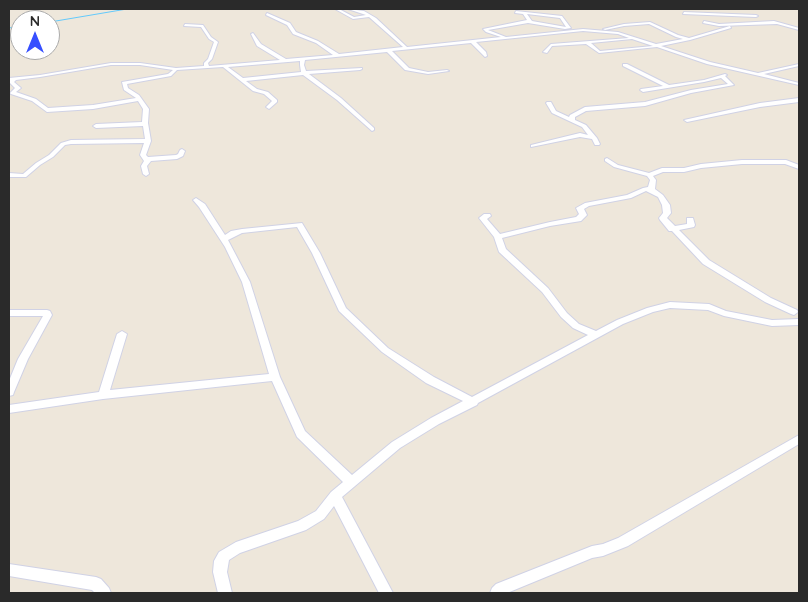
<!DOCTYPE html>
<style>
body{margin:0}
#map{position:relative;width:808px;height:602px;overflow:hidden;background:#eee7db;font-family:Quicksand,sans-serif}
canvas{display:block}
.frame{position:absolute;inset:0;border:10px solid #2a2a2a;pointer-events:none}
.north{position:absolute;left:10px;top:10px;width:50px;height:50px;box-sizing:border-box;background:#fff;border:1px solid #aaa;border-radius:50%;rotate:0deg;font-size:14px;font-weight:700;line-height:20px;text-align:center;color:#2a2a2a}
.north::after{content:'';display:block;margin:auto;width:18px;height:22px;background:#364fff;clip-path:polygon(50% 0,100% 100%,50% 72%,0 100%)}
</style>
<div id="map">
<canvas width="808" height="602"></canvas>
<div class="frame"></div>
<div class="north">N</div>
</div>
<script>
const c = document.querySelector('canvas').getContext('2d');
c.lineJoin = 'round';
function poly(rows) {
  const path = new Path2D();
  for (const r of rows) {
    path.moveTo(r[0], r[1]);
    for (let i = 2; i < r.length; i += 2) path.lineTo(r[i], r[i + 1]);
  }
  return path;
}
function stroke(path, color, width, dash) {
  c.strokeStyle = color;
  c.lineWidth = width;
  c.lineCap = dash ? 'butt' : 'round';
  c.setLineDash(dash || []);
  c.stroke(path);
}
function fill(path, color) {
  c.fillStyle = color;
  c.fill(path, 'evenodd');
}
stroke(poly([
 [50,22,127,9],
 [9,28,20,26]
]), '#63c9fb', 1);
const minor = poly([
 [335,9,339,9,354,17,366,15,348,9,364,11,376,18,407,47,501,37,486,32,483,29,527,20,523,14,515,13,516,11,562,16,571,28,565,29,528,23,488,30,506,37,583,29,618,32,656,44,683,39,676,37,649,24,624,26,605,30,603,29,624,24,650,22,678,35,689,38,730,26,731,28,690,40,661,46,710,62,758,73,799,64,799,66,764,74,799,83,799,85,707,64,657,47,599,53,586,44,552,46,547,53,543,52,551,44,629,38,618,34,583,31,476,42,486,52,487,56,485,57,471,43,392,51,409,68,428,72,447,70,449,71,428,74,405,70,387,52,305,60,304,65,306,71,362,68,362,69,360,70,309,74,341,98,374,128,374,130,372,131,337,100,303,75,246,81,257,89,268,92,277,100,277,102,269,109,266,107,272,101,264,94,253,91,223,67,177,70,171,76,127,84,128,88,139,95,149,109,148,123,151,141,146,155,148,157,176,155,178,154,180,150,182,149,185,151,183,156,177,159,151,161,147,166,149,174,146,176,143,174,141,166,144,161,140,155,144,143,71,144,65,145,53,157,40,165,26,177,9,177,9,173,23,174,36,163,49,155,61,143,71,140,145,139,143,126,96,128,93,126,96,124,142,122,143,109,138,101,93,109,47,112,32,101,11,94,10,93,15,88,9,82,9,78,40,75,111,63,140,63,176,68,204,66,204,63,208,59,214,42,209,39,201,27,184,26,185,24,203,25,211,37,218,42,212,59,208,63,209,66,280,60,257,46,251,34,253,33,261,44,286,59,333,55,316,43,293,34,287,25,266,15,267,13,290,23,296,32,318,41,339,54,403,47,369,17,353,19,335,9],
 [527,14,560,18,566,27,532,21,527,14],
 [632,39,653,46,600,51,591,43,632,39],
 [300,61,300,65,301,72,243,78,228,67,300,61],
 [111,65,140,65,173,70,168,74,122,82,124,90,136,98,93,105,48,108,36,99,16,92,21,88,14,82,16,80,40,77,111,65],
 [684,12,756,15,758,16,756,17,683,14,684,12],
 [704,21,719,24,774,21,799,28,799,30,777,24,719,26,703,23,704,21],
 [623,64,627,64,669,85,704,80,725,74,727,75,725,76,734,85,691,93,645,106,586,111,575,117,575,120,586,125,597,138,600,144,599,145,595,145,592,139,580,137,531,147,531,145,580,133,588,135,582,127,552,113,546,103,547,102,551,102,556,111,569,117,570,115,585,107,645,102,691,90,728,84,721,78,704,82,643,92,640,90,641,89,663,86,623,66,623,64],
 [799,98,799,102,760,107,687,122,684,120,760,103,799,98],
 [607,158,618,165,649,173,662,168,684,168,701,164,742,160,786,160,799,165,799,169,785,164,742,164,701,168,684,172,663,172,653,176,656,180,655,189,663,195,670,205,671,213,667,218,675,226,687,224,687,218,693,218,695,225,694,227,679,230,709,260,771,298,797,310,798,312,794,315,791,314,765,302,703,264,672,231,669,231,660,220,659,218,663,213,662,205,658,197,646,191,631,198,589,206,584,209,587,215,581,221,550,226,502,238,506,249,548,288,567,313,579,324,596,331,617,320,647,308,670,302,709,304,726,311,772,320,799,319,799,325,772,326,724,316,708,310,670,308,653,312,623,324,478,403,477,405,439,424,400,448,342,497,393,593,379,593,334,506,324,519,306,530,240,553,229,560,227,572,232,593,218,593,213,572,214,561,219,552,236,542,298,521,316,511,331,492,343,482,297,437,272,381,103,399,9,413,9,405,99,392,117,334,122,331,127,334,110,390,269,374,242,282,225,247,199,207,193,200,196,198,205,204,225,235,231,231,242,229,302,223,320,253,346,308,388,348,434,377,472,397,588,335,573,328,561,317,542,292,499,252,494,237,479,218,484,214,490,214,491,216,487,219,500,234,550,222,576,217,579,214,576,208,585,203,627,195,643,188,648,187,650,180,647,176,614,167,605,161,605,159,607,158],
 [297,227,312,253,339,311,382,352,426,383,463,401,431,418,392,442,352,475,305,431,280,377,250,282,228,240,242,233,297,227],
 [9,310,47,310,50,311,52,315,28,359,14,392,13,395,9,396,9,381,18,359,43,316,9,316,9,310],
 [799,435,799,444,628,546,603,556,592,558,507,593,490,593,492,588,496,584,592,546,603,544,618,538,799,435],
 [9,564,96,577,101,579,109,588,111,593,95,593,92,590,9,576,9,564]
]);
stroke(minor, '#d0d2e5', 2);
fill(minor, '#fff');
</script>
